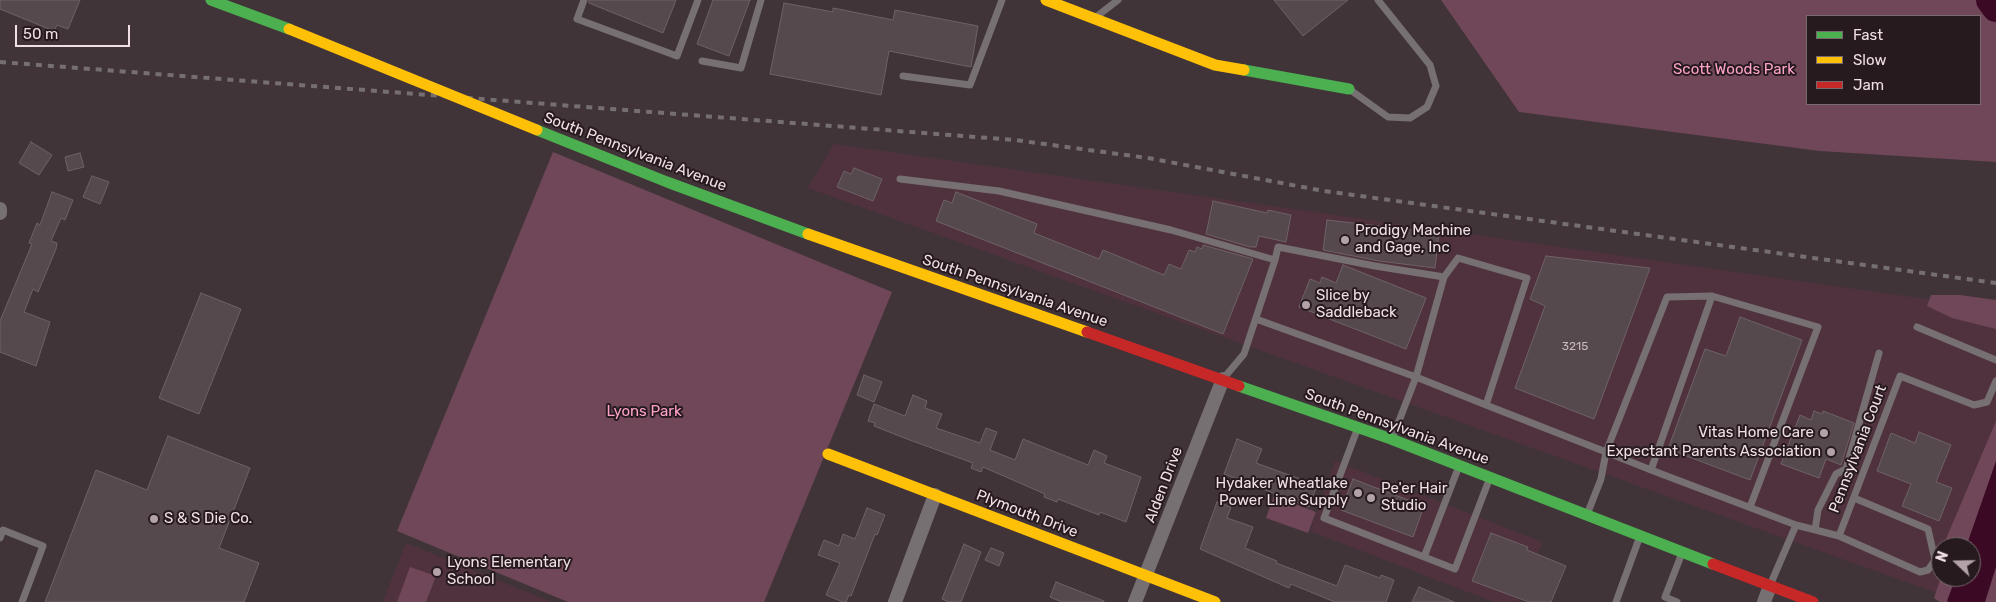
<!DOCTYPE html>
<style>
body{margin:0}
#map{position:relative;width:1996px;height:602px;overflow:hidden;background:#413439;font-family:Rubik,sans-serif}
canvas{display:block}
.legend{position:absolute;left:1806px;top:15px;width:175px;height:90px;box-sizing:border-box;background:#261a1f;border:1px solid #77696e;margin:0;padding:6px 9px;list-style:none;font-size:15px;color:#f0dfe5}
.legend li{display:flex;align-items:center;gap:10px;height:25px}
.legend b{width:25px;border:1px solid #77696e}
.north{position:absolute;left:1931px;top:537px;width:50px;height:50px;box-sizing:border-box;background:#261a1f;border:1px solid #77696e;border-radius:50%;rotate:291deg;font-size:14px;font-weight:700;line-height:20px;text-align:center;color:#f0dfe5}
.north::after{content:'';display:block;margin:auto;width:18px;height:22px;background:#b3a3a9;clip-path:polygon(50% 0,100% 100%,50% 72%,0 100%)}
.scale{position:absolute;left:15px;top:25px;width:115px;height:22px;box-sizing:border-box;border:2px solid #f0dfe5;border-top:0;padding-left:6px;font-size:15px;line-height:18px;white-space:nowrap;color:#f0dfe5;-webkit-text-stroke:4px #261a1f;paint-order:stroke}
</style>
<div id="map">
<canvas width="1996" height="602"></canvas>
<ul class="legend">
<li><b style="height:6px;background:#4caf50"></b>Fast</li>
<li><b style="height:6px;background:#ffc107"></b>Slow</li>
<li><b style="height:6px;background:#c62828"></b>Jam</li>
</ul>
<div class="north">N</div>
<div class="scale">50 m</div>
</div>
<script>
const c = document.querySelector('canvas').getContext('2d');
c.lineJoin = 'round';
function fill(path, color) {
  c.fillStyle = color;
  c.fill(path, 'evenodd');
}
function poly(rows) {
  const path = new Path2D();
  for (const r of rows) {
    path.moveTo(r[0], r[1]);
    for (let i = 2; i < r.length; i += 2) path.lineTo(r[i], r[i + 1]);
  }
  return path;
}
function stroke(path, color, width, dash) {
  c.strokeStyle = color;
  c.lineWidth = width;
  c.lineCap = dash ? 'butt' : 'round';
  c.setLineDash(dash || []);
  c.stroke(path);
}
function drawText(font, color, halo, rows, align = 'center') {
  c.font = font + ' Rubik,sans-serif';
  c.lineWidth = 4;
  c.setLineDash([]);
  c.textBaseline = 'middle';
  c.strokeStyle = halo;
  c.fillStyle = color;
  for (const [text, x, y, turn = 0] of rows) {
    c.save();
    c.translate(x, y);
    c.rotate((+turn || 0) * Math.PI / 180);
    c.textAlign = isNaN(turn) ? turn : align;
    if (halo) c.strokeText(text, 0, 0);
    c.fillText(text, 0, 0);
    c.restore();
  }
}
fill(poly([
 [834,144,1996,309,1996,602,1962,602,808,188],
 [1941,547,1971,547,1971,577,1941,577],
 [1335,461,1542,542,1518,602,1494,602,1310,531],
 [406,543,552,602,383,602]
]), '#50323e');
fill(poly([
 [1441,0,1996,0,1996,162,1820,151,1519,112],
 [1807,16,1980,16,1980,104,1807,104],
 [553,152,892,292,764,602,568,602,397,531],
 [1931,295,1960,295,1996,300,1996,329,1952,318,1927,306],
 [1996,421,1996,602,1940,602,1934,598,1941,577,1971,577,1971,547,1943,546],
 [1274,496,1316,512,1308,533,1266,518],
 [410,567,436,576,426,602,397,602]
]), '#704758');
fill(poly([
 [1996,461,1996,567,1985,602,1949,602,1947,601,1956,577,1971,577,1971,547,1966,547]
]), '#3c0925');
stroke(poly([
 [1990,0,1996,8]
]), '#3c0925', 28);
const building = poly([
 [0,0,80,0,68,29,57,25,54,31,0,9,0,0],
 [589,0,676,0,663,33,589,3,589,0],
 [713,0,750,0,729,56,697,44,713,0],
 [1274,0,1348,0,1303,36,1274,0],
 [784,3,833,12,833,8,893,20,895,10,978,26,971,67,889,51,881,95,770,74,784,3],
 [31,142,52,155,39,175,19,163,31,142],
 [80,153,84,167,68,171,65,157,80,153],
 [854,168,882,179,873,201,837,187,844,171,851,174,854,168],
 [92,176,109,182,100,204,83,197,92,176],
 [52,192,73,200,65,220,61,218,51,241,57,243,56,249,38,292,33,289,24,312,50,322,36,366,0,352,0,321,32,244,29,243,37,223,40,225,52,192],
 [956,192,1037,224,1034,233,1099,259,1103,250,1164,275,1169,264,1181,269,1189,250,1195,252,1197,247,1202,249,1203,245,1253,259,1223,334,936,221,944,200,952,203,956,192],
 [1213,201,1267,213,1268,210,1291,215,1286,242,1259,236,1256,247,1250,247,1206,234,1213,201],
 [1327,220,1439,233,1435,268,1379,261,1323,250,1327,220],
 [1546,256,1650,268,1594,419,1515,388,1545,306,1530,299,1546,256],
 [1343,265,1426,298,1406,349,1299,307,1310,279,1320,283,1322,277,1336,283,1343,265],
 [201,293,241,309,199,414,159,398,201,293],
 [1740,317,1802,340,1750,480,1668,449,1705,349,1726,356,1740,317],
 [864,375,882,382,874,402,857,395,864,375],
 [913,395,927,401,925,408,942,414,936,428,980,443,986,428,997,432,990,450,1015,460,1023,439,1088,465,1094,450,1107,456,1104,463,1141,477,1126,522,1100,512,1099,515,1058,499,1057,502,1044,497,1045,494,983,467,981,472,971,468,973,463,907,439,874,426,875,423,868,421,874,404,905,416,913,395],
 [1814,411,1822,414,1823,411,1854,423,1841,465,1826,459,1819,478,1781,464,1800,415,1811,420,1814,411],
 [1919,432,1951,445,1936,482,1952,488,1939,521,1902,506,1911,484,1877,471,1891,433,1915,443,1919,432],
 [168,436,250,468,219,548,259,563,244,602,45,602,96,470,147,490,168,436],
 [1237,439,1262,449,1256,463,1317,485,1309,507,1224,474,1237,439],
 [1353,479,1424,506,1413,537,1341,510,1353,479],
 [1217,502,1231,507,1227,518,1253,527,1245,548,1277,561,1276,563,1337,586,1345,565,1380,578,1381,575,1394,580,1386,602,1335,602,1291,584,1289,588,1200,549,1217,502],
 [867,508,885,515,877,535,875,534,851,596,849,595,846,602,843,602,826,595,840,563,818,555,824,540,839,546,843,534,855,539,867,508],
 [1491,533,1528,547,1527,550,1566,566,1551,602,1529,602,1472,581,1491,533],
 [964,544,981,552,961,602,949,602,942,599,964,544],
 [991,548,1004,553,999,566,985,560,991,548],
 [1056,582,1104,601,1104,602,1062,602,1050,597,1056,582],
 [1419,587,1454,602,1412,602,1419,587]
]);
fill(building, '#55494e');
stroke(building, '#6e6266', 1);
stroke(poly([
 [584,0,577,19,677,56,698,0],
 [1096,17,1118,0],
 [702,61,741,68,761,0],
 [903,76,970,85,1002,0],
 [1349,89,1388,117,1410,118,1427,107,1436,86,1430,65,1378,0],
 [900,179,999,191,1171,230,1275,260,1244,354,1223,379],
 [1275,260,1278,247,1375,266,1444,277,1416,377,1486,405,1527,278,1458,258,1444,277],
 [1256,319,1416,377,1392,439],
 [1917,327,1996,360],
 [1486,405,1606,452,1667,297,1712,296],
 [1357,430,1324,518,1455,569,1489,480],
 [1750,507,1818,327,1712,296,1651,470,1796,525],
 [1588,512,1601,479,1606,452,1651,470],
 [1815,530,1818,510,1836,474,1846,469,1879,353],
 [1839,536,1920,572,1928,570,1935,560,1928,529,1854,498],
 [0,538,3,530,43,546,22,602],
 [1424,557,1459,466],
 [1771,583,1796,525,1839,536,1900,376,1974,405,1987,402,1996,381],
 [1616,602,1640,536],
 [1677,602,1665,597,1682,553]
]), '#767072', 7);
stroke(poly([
 [0,209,0,213],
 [895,602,935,495],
 [1135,602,1223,379],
 [1764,602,1770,586]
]), '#767072', 14);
stroke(poly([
 [211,0,289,29],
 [1244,70,1349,89],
 [537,130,667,182,808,234],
 [1239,386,1391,439,1713,564]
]), '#4caf50', 11);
stroke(poly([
 [1046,0,1215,65,1244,70],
 [808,234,1087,332],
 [828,454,1215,602]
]), '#ffc107', 11);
stroke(poly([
 [1087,332,1239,386],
 [1713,564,1813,602]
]), '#c62828', 11);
stroke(poly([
 [0,62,1015,140,1148,158,1324,191,1996,283]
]), '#766f71', 4, [6, 6]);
stroke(poly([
 [289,29,537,130]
]), '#ffc107', 11);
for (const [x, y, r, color] of [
 [1345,240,5,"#b3a3a9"],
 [1306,305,5,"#b3a3a9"],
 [1824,433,5,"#b3a3a9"],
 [1831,452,5,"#b3a3a9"],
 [1358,493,5,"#b3a3a9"],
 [1371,498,5,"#b3a3a9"],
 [154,519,5,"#b3a3a9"],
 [437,572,5,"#b3a3a9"]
]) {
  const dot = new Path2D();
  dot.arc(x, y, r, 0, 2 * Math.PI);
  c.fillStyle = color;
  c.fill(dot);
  stroke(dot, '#261a1f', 2);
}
drawText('12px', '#c9babf', null, [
 ["3215",1575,347]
]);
drawText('15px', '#fea2c9', '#261a1f', [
 ["Scott Woods Park",1734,70],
 ["Lyons Park",644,412]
]);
drawText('15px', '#f0dfe5', '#261a1f', [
 ["South Pennsylvania Avenue",635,152,21],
 ["South Pennsylvania Avenue",1015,291,19],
 ["South Pennsylvania Avenue",1397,427,20],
 ["Pennsylvania Court",1858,449,-69],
 ["Alden Drive",1164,485,-69],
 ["Plymouth Drive",1027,514,21]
]);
drawText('15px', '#f0dfe5', '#261a1f', [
 ["Prodigy Machine",1355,231],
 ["and Gage, Inc",1355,248],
 ["Slice by",1316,296],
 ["Saddleback",1316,313],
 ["Vitas Home Care",1814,433,"right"],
 ["Expectant Parents Association",1821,452,"right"],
 ["Hydaker Wheatlake",1348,484,"right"],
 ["Power Line Supply",1348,501,"right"],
 ["Pe'er Hair",1381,489],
 ["Studio",1381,506],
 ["S & S Die Co.",164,519],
 ["Lyons Elementary",447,563],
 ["School",447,580]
], 'left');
</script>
